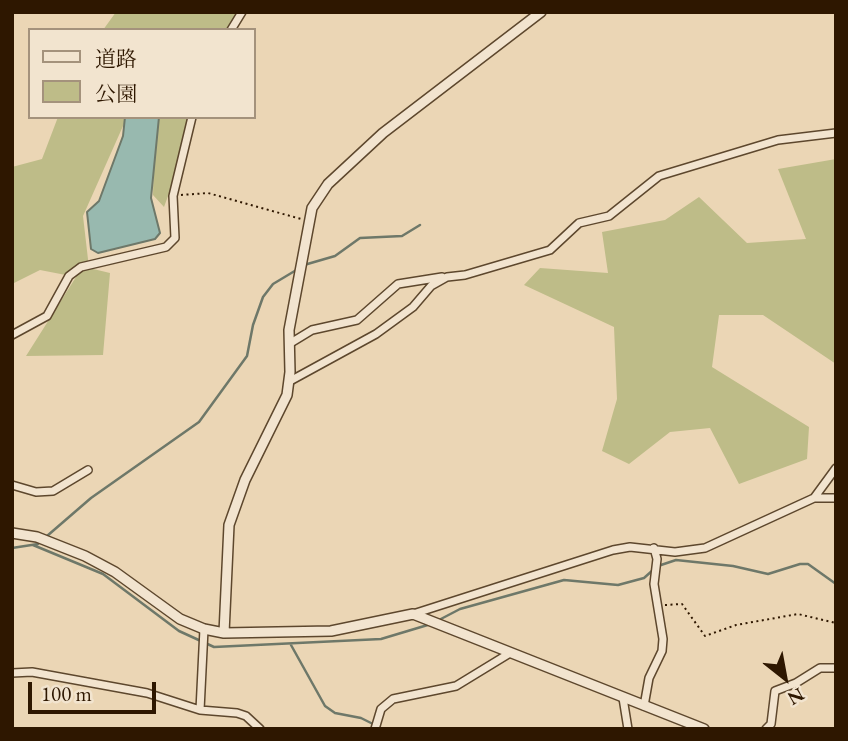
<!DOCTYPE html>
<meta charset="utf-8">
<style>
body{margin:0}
#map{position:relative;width:848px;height:741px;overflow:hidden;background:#ebd6b5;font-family:"EB Garamond","Noto Serif JP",serif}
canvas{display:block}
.frame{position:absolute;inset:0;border:14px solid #2e1700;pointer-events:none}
.legend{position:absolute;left:28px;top:28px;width:228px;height:91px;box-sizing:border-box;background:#f2e4cf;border:2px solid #a4927c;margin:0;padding:9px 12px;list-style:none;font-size:21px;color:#2e1700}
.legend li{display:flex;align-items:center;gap:14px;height:35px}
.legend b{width:35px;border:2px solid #a4927c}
.north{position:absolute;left:750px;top:643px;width:70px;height:70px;-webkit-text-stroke:5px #f2e4cf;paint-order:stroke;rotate:149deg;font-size:19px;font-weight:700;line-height:28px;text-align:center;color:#2e1700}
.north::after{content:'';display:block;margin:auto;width:24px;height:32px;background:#2e1700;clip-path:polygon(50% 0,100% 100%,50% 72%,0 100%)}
.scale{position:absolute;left:28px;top:682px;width:128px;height:32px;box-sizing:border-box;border:4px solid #2e1700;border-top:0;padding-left:9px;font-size:21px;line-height:24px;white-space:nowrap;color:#2e1700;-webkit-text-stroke:5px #f2e4cf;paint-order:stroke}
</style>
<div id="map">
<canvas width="848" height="741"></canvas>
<div class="frame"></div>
<ul class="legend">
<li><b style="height:9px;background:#f2e4cf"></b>道路</li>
<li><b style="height:19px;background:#bebc88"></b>公園</li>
</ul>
<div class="north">N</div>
<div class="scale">100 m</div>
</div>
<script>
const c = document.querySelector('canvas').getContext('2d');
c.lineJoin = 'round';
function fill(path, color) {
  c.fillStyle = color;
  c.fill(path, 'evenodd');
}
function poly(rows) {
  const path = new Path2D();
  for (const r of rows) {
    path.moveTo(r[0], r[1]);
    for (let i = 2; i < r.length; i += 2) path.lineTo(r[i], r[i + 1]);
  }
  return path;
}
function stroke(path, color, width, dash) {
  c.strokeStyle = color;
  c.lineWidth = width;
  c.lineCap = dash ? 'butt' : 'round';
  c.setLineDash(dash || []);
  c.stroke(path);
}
fill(poly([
 [116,12,237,12,230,30,103,30],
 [58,117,127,117,83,216,89,268,110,273,103,355,26,356,76,277,40,270,12,284,12,167,42,159],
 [155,117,197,117,164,207,153,195],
 [836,159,836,364,763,315,719,315,712,367,809,427,807,459,739,484,710,428,670,432,629,464,602,451,617,399,614,327,524,285,540,268,608,273,602,232,665,220,699,197,747,243,806,239,778,169]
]), '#bebc88');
const water = poly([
 [125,117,159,117,151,198,160,233,155,239,98,253,91,249,87,212,99,201,123,136,125,117]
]);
fill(water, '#98b9af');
stroke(water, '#6e7869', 2);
stroke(poly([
 [304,265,335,256,360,238,402,236,420,225],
 [47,536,91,498,199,422,247,356,253,325,263,297,273,284,298,269],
 [33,545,103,574,179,631,214,647,381,639,431,624],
 [12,548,38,544],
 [658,566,676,560,733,566,768,574,800,564,808,564,836,584],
 [437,621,460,609,564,580,618,585,644,578,653,570],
 [291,645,325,706,335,713,361,718,383,729]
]), '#6e7869', 2.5);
const minor = poly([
 [231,30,242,12],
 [12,335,47,316,69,276,81,267,166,247,175,238,173,196,192,117],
 [289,344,312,330,357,320,398,284,442,277],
 [290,381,376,334,413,307,431,286,447,277,465,275,550,250,579,223,609,216,659,176,778,140,836,133],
 [12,485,36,492,53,491,88,470],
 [814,498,836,468],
 [413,614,613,550,630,547,675,552,705,548,814,498,836,498],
 [12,673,32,672,147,693,200,710,237,713,246,716,260,729],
 [623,698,628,729],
 [644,706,649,678,662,651,663,639,654,584,657,559,654,548],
 [200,710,204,629],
 [375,729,381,709,393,699,456,686,510,653],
 [766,729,771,724,775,691,796,683,820,668,836,668]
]);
const tertiary = poly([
 [12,533,37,537,85,556,115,572,180,619,204,629,224,633,331,631,413,614,704,729],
 [224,633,229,525,245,480,287,395,290,372,289,330,312,208,328,184,383,133,541,12]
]);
stroke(minor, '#5d472d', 10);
stroke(tertiary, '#5d472d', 12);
stroke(poly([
 [181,195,208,193,301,219],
 [665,605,682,604,705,636,736,625,798,614,836,623]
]), '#2e1700', 2, [2, 3.5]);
stroke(minor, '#f2e4cf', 7);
stroke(tertiary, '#f2e4cf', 9);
</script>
